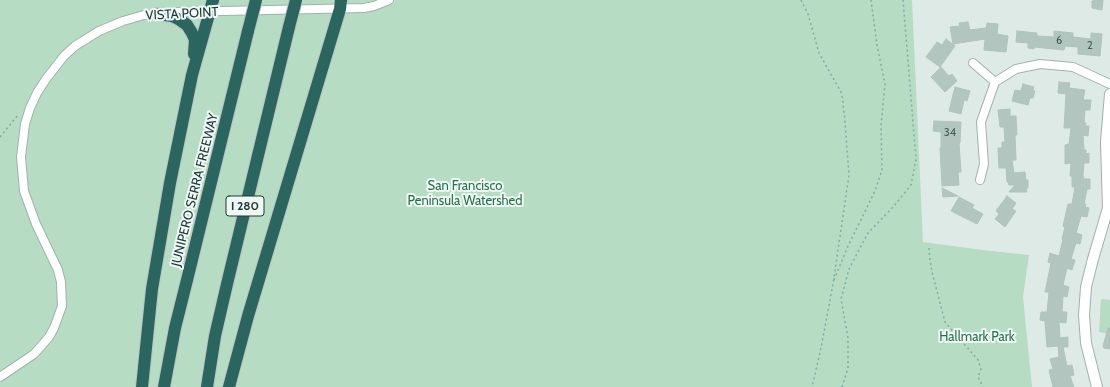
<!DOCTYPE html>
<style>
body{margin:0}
canvas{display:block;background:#deeae6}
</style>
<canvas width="1110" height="387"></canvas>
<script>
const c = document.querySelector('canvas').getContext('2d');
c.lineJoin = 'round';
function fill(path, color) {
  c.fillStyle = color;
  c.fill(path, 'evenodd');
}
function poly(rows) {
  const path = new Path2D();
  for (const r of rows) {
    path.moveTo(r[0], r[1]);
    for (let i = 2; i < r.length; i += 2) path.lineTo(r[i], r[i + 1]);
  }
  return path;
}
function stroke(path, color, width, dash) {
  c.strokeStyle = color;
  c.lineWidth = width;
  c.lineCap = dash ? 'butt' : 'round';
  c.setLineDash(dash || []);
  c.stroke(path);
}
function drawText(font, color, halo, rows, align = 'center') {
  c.font = font + ' Cabin,sans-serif';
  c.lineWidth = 4;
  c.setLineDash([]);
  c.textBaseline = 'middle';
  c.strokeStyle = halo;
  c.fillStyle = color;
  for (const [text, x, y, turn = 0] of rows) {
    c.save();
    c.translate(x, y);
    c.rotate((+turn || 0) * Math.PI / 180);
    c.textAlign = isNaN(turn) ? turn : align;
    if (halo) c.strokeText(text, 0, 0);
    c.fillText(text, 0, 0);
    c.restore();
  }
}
fill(poly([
 [0,0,912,0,923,242,991,251,1029,255,1023,297,1032,387,0,387],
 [1101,299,1110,300,1110,334,1099,332]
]), '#b6dcc3');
const building = poly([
 [1094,0,1103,0,1102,10,1092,8,1092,1,1094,1,1094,0],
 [968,22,970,30,986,28,987,23,998,24,997,34,1008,36,1006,52,984,50,985,39,953,44,950,27,960,26,959,23,968,22],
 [1017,31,1037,33,1037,36,1054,37,1054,31,1073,33,1073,37,1091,39,1091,33,1102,34,1100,56,1078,54,1078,47,1065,46,1064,50,1034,47,1034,49,1028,48,1028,43,1016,42,1017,31],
 [946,39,955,46,940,67,926,57,937,42,942,45,946,39],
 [941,67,949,76,952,74,957,81,945,92,931,77,941,67],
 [1059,82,1070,83,1069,88,1085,90,1083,100,1091,100,1090,110,1085,110,1084,123,1086,123,1085,126,1089,126,1088,136,1083,135,1084,150,1086,150,1086,154,1089,153,1089,163,1084,163,1083,175,1084,179,1090,179,1090,189,1087,189,1084,204,1086,204,1085,207,1089,208,1087,217,1081,216,1076,233,1082,235,1080,244,1076,243,1071,259,1075,260,1072,270,1067,268,1063,285,1069,287,1067,297,1063,296,1062,312,1067,312,1066,323,1059,322,1060,338,1068,337,1068,347,1063,347,1067,366,1072,365,1074,375,1070,376,1074,387,1053,387,1049,370,1053,369,1050,359,1059,357,1058,346,1047,347,1045,321,1040,320,1041,312,1047,312,1049,292,1045,292,1051,263,1048,262,1050,253,1059,256,1063,239,1062,239,1065,227,1063,226,1068,204,1072,204,1075,187,1072,187,1072,176,1070,176,1071,163,1065,164,1065,145,1069,144,1071,128,1064,128,1066,94,1058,93,1059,82],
 [1023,84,1034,87,1033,91,1035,91,1033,98,1030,98,1028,105,1012,101,1015,90,1021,91,1023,84],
 [955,87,970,91,967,101,964,100,961,114,949,111,955,87],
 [1010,109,1010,116,1016,116,1017,135,1015,135,1016,160,1012,160,1014,173,1025,172,1026,180,1028,180,1028,188,1026,188,1027,192,1009,192,1015,185,1009,185,1008,182,1007,182,1006,168,999,168,998,148,1002,148,1002,142,1005,142,1004,127,1000,127,998,110,1010,109],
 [934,121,961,122,960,143,959,143,961,172,958,172,959,185,942,186,940,148,941,148,941,132,933,131,934,121],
 [942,188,958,196,943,197,942,188],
 [1007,196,1016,203,1012,209,1016,211,1005,227,995,219,999,214,996,211,1007,196],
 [959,197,974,205,972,208,983,214,977,224,951,211,959,197],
 [1108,328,1110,328,1110,349,1104,348,1103,346,1108,328]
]);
fill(building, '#b3c5bf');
stroke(building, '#b0c3bd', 1);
const minor = poly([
 [973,63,995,82,1016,69,1040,64,1073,67,1110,84],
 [980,180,984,164,981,122,995,82],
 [0,377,34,354,42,345,49,337,54,328,62,306,61,282,58,270,36,224,24,191,21,157,25,124,30,108,37,93,46,79,64,56,75,46,99,31,123,21,144,15,176,12,364,8,374,6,389,0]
]);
const tertiary = poly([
 [1097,387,1086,343,1084,315,1086,287,1093,259,1108,208,1106,142,1110,94]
]);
const motorway = poly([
 [157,14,172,16,180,20,187,25,192,33,195,40,194,54],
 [142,387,152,289,170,183,192,75,213,0],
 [164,387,175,328,188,276,248,31],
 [207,387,215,336,227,284,289,27],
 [229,387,248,316,340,9,341,0]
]);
stroke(minor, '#a1b2ad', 10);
stroke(tertiary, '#a1b2ad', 12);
stroke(motorway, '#bcc4c2', 14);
stroke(poly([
 [801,0,808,14,819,53,842,94,845,122,849,175,833,284,821,348,812,387],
 [0,137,19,114],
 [929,248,930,260,932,272,945,322,978,360,981,369,978,377,983,387],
 [834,280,848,246,875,191,882,170,881,126,885,84,877,45,871,0],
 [842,387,848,368,848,338,841,299,849,269,868,233,894,206,911,185,916,159,903,0]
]), '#7daea3', 1.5, [2, 3]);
stroke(minor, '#fff', 8);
stroke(tertiary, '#fff', 10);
stroke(motorway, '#2a665f', 12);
const motorwayBridge = poly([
 [289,27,296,0],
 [248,31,256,0]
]);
stroke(motorwayBridge, '#bcc4c2', 14, []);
stroke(motorwayBridge, '#2a665f', 12);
drawText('11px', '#445d58', null, [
 ["6",1059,41],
 ["2",1090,46],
 ["34",950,133]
]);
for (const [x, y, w] of [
 [245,206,38]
]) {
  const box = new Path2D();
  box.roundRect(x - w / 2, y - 10, w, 20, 3);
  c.fillStyle = '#eef7f3';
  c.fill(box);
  stroke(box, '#1f3a35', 1);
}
drawText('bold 12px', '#1f3a35', null, [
 ["I 280",245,206]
]);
drawText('13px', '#1f3a35', '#eef7f3', [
 ["VISTA POINT",182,14,-3],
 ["JUNIPERO SERRA FREEWAY",195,190,-76]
]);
drawText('13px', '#29714b', '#eef7f3', [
 ["San Francisco",465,186],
 ["Peninsula Watershed",465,201],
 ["Hallmark Park",977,337]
]);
</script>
